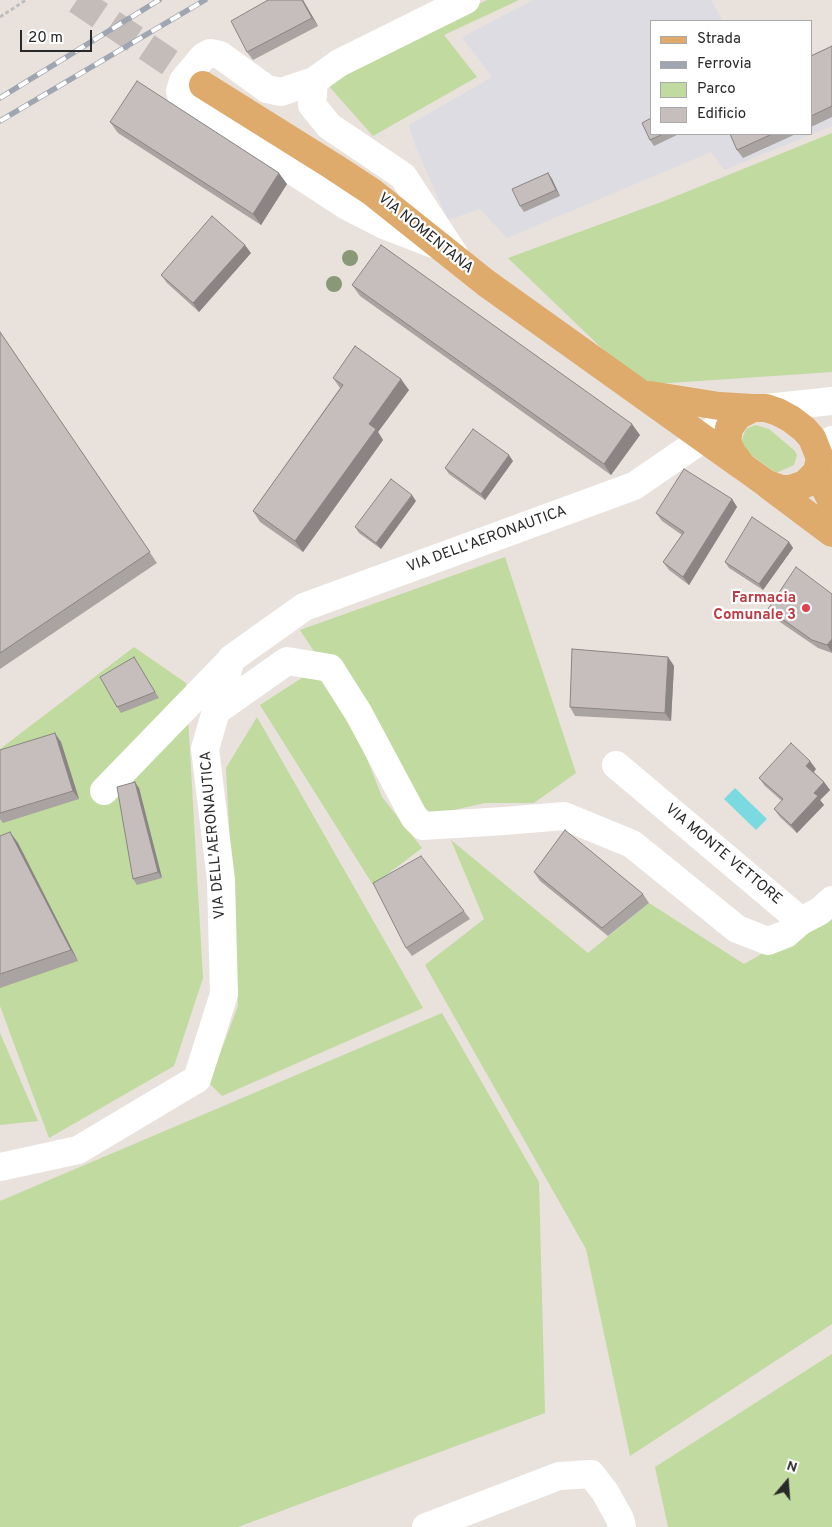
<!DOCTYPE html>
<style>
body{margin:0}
#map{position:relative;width:832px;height:1527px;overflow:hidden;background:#e9e1dc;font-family:Overpass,sans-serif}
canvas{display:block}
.legend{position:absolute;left:650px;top:20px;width:162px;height:115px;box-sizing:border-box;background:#fff;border:1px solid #a9a9a9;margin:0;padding:6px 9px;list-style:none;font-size:15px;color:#292929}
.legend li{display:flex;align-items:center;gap:10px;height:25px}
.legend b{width:25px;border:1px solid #a9a9a9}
.north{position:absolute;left:762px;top:1457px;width:50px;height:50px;-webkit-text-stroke:4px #fff;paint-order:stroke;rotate:18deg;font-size:14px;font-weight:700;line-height:20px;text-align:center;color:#292929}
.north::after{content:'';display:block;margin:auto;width:18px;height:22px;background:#292929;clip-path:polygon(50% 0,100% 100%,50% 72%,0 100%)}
.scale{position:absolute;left:20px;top:30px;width:72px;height:22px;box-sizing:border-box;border:2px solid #292929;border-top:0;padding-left:6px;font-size:15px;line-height:18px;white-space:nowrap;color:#292929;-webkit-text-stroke:4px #fff;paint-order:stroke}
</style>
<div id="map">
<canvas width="832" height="1527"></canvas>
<ul class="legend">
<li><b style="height:6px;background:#dfab6c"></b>Strada</li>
<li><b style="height:6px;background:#a0a6b1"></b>Ferrovia</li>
<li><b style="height:14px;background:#c0da9f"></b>Parco</li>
<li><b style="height:14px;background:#c5bebc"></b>Edificio</li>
</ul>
<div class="north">N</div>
<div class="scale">20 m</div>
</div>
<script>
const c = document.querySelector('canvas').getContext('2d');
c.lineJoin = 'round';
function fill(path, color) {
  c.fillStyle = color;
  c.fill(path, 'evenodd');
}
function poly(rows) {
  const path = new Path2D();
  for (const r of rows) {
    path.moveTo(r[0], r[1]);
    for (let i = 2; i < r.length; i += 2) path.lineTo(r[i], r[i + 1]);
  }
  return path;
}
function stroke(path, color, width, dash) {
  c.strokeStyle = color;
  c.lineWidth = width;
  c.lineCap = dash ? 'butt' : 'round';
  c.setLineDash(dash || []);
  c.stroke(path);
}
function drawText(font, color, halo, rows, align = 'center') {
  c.font = font + ' Overpass,sans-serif';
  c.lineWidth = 4.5;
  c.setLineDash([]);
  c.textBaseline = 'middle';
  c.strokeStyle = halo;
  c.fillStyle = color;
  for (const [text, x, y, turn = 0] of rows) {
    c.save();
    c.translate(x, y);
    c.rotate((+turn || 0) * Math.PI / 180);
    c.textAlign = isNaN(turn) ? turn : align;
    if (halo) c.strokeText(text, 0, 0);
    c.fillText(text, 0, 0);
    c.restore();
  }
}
fill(poly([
 [534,0,711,0,723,21,651,21,651,134,811,134,811,54,832,46,832,126,724,170,711,152,507,238,480,209,448,220,415,145,409,125,492,77,462,37]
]), '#dddce3');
fill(poly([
 [487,0,519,0,444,35,477,77,373,136,327,84,378,54],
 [832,133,832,372,640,385,508,258,664,201],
 [756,425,769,429,795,451,797,455,794,465,776,473,747,452,742,440,745,431,748,428],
 [505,557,576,773,534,803,485,803,422,817,342,695,382,797,422,848,373,885,260,705,308,674,340,691,300,630],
 [134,647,186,683,203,978,174,1066,49,1138,0,1006,0,749],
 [257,717,423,1008,222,1096,209,1083,238,1006,226,768],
 [451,840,588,953,649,903,744,964,832,914,832,1324,630,1456,586,1249,425,965,484,919],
 [442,1013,539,1182,545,1413,238,1527,0,1527,0,1201],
 [0,1033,38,1121,0,1125],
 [832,1354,832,1527,668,1527,655,1467]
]), '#c0da9f');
fill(poly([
 [735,788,767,819,756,830,724,799]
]), '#7bdadf');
stroke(poly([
 [77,0,203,85]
]), '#c3bcb8', 28, [28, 14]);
stroke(poly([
 [0,17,26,0]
]), '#bfbfbf', 3, [4, 2.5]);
stroke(poly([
 [314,81,312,105,329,126,403,176,454,254],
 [433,244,384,225,347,206,182,99,180,91,183,81,203,57,210,53,220,55,267,89,281,92,314,81,339,63,466,0],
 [766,408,832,401],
 [820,458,832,440],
 [216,711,287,661,330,668,359,714,414,817,423,826,504,821,564,816,632,844,737,929,768,941,786,934,801,921],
 [616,765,801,921,820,911,832,900],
 [104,791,228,663],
 [0,1167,78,1150,197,1079,224,994,221,880,205,749,231,659,304,607,634,486,704,438,720,424,738,416],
 [426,1527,559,1476,591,1474,605,1492,620,1519,622,1527]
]), '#fff', 28);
stroke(poly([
 [203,85,334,167,372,192,486,283,742,466],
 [650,395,719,406,753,408],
 [753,408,766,408,778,412,791,419,804,429,812,438,820,458,817,472,805,484,791,489,781,489,767,484,742,466,733,454,727,442,729,428,738,416,753,408],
 [817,472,832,502],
 [768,485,832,533]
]), '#dfab6c', 28);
const rail = poly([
 [0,98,159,0],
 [0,121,205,0]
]);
stroke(rail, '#a0a6b1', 5.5);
stroke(rail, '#fff', 4, [11]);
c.fillStyle = '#899876';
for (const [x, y] of [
 [350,258],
 [334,284]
]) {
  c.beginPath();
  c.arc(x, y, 8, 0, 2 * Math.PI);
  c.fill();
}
fill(poly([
 [303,0,318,26,253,60,247,52],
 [832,46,832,117,811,127,811,56],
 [110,122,287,184,261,225,118,133],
 [651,134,679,134,654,146,650,140],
 [730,134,796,134,743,158,737,150],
 [548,173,552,179,560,196,524,212,520,206],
 [251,253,199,312,167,283,161,275],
 [352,285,640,435,611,475,360,296],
 [0,332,157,563,0,669],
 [333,378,409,390,378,432,383,440,303,552,260,522,253,511,340,388],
 [513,461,485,500,449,474,445,468],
 [732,499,737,507,689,585,669,570,663,562,682,535,662,521,656,513],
 [416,501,381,549,359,533,355,527],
 [789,542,793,548,763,590,729,568,725,562],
 [832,594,832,653,818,648,774,618,768,609],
 [134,657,159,698,121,713,117,707],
 [668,657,674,666,671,721,575,716,570,707],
 [61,742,79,799,3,823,0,819,0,750],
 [816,769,814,772,824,782,830,790,820,800,824,805,797,833,780,817,774,809,782,801,765,786,759,778],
 [139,788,162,878,137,885,133,879],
 [10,832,18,843,78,961,0,988,0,836],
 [534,872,643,894,649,903,608,936,540,881],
 [464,911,470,919,412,956,406,948]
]), '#a9a3a2');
fill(poly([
 [302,0,303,0,318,26,312,18],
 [279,173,287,184,261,225,253,214],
 [548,173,552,179,560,196,556,190],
 [245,245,251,253,199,312,193,303],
 [401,379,409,390,378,432,383,440,303,552,295,541,369,424],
 [632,424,640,435,611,475,604,464],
 [509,455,513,461,485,500,481,494],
 [412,495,416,501,381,549,376,543],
 [732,499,737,507,689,585,683,577],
 [789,542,793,548,763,590,759,584],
 [832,639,832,652,827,645],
 [668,657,674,666,671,721,665,713],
 [55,733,61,742,79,799,73,791],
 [810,761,816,769,812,774,806,766],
 [135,782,139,788,162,878,158,872],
 [824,782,830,790,820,800,824,805,797,833,791,825,814,793],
 [10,832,18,843,78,961,71,950]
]), '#8a8584');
const building = poly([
 [268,0,302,0,312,18,247,52,231,21,268,0],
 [832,46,832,106,811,116,811,56,832,46],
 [137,81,279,173,253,214,110,122,137,81],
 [651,118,651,134,663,134,650,140,642,123,651,118],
 [730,134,772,134,737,150,730,134],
 [548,173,556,190,520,206,512,189,548,173],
 [212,216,245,245,193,303,161,275,212,216],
 [381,245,632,424,604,464,352,285,381,245],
 [0,332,150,552,0,653,0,332],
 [355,346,401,379,369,424,376,429,295,541,253,511,343,385,333,378,355,346],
 [473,429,509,455,481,494,445,468,473,429],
 [684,469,732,499,683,577,663,562,684,532,656,513,684,469],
 [391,479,412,495,376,543,355,527,391,479],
 [752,517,789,542,759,584,725,562,752,517],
 [796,567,832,594,832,639,827,645,812,640,768,609,796,567],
 [572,649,668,657,665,713,570,707,572,649],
 [134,657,155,692,117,707,100,677,134,657],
 [55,733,73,791,0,813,0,750,55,733],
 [791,743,810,761,806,766,824,782,814,793,818,796,791,825,774,809,783,799,759,778,791,743],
 [135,782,158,872,133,879,117,787,135,782],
 [565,830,643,894,602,928,534,872,565,830],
 [10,832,71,950,0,974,0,836,10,832],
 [421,856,464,911,406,948,373,883,421,856]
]);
fill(building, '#c5bebc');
stroke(building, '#8a8584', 1);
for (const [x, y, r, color] of [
 [806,608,5,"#e0444e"]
]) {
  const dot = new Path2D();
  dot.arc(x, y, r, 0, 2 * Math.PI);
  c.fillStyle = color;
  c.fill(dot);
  stroke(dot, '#fff', 2);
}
drawText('15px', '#292929', '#fff', [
 ["VIA NOMENTANA",425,234,39],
 ["VIA DELL'AERONAUTICA",487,540,-20],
 ["VIA DELL'AERONAUTICA",214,835,-95],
 ["VIA MONTE VETTORE",723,855,40]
]);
drawText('bold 15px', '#be3a42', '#fff', [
 ["Farmacia",796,599],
 ["Comunale 3",796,616]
], 'right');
</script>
